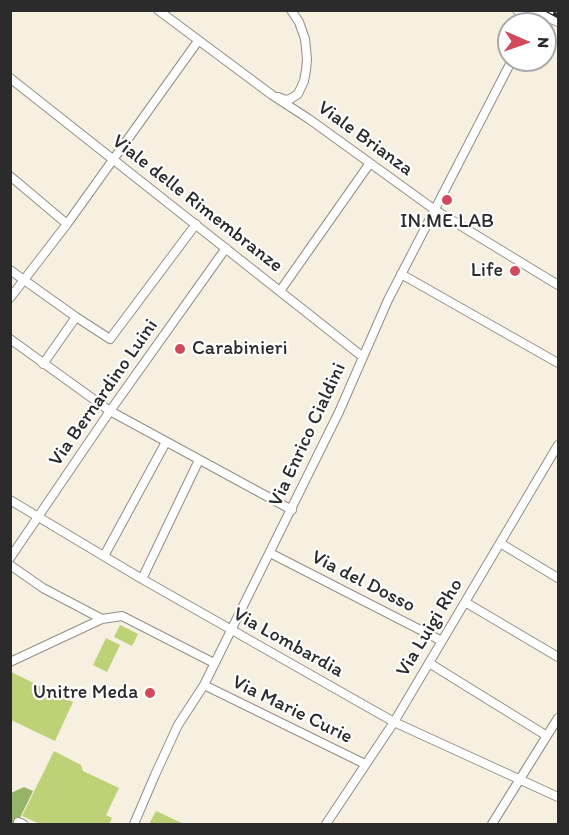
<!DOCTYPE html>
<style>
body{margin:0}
#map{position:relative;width:569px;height:835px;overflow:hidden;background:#f7f0e0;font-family:Itim,sans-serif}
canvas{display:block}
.frame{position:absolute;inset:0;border:12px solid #2b2b2b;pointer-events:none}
.north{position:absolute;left:497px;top:12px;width:60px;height:60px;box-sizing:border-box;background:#fff;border:2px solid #aaa;border-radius:50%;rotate:92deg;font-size:16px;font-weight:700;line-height:24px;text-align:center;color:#2b2b2b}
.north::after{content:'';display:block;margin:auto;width:21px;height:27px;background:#d1495b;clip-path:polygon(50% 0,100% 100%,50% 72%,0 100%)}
</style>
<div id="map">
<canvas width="569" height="835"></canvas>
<div class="frame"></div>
<div class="north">N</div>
</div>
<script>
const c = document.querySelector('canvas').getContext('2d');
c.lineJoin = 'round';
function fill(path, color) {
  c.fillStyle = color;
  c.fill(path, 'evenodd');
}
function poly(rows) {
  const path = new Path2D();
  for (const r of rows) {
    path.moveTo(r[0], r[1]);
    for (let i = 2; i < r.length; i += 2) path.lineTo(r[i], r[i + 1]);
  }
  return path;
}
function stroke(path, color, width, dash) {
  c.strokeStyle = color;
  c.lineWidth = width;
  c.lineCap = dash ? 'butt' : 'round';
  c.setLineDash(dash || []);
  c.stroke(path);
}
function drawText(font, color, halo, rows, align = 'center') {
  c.font = font + ' Itim,sans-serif';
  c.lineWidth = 4.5;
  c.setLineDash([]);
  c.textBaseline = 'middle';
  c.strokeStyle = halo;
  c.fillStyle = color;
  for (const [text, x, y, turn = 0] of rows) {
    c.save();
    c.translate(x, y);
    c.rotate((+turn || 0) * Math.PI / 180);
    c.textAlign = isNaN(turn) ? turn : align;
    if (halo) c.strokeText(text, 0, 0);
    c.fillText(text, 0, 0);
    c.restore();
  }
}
fill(poly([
 [120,625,138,634,132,646,114,637],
 [106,638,120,645,107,672,93,665],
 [11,672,73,702,55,741,11,720],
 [54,751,81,765,83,771,119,788,106,815,112,818,109,824,40,824,22,816],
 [156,811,184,824,149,824]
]), '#bdd276');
fill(poly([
 [24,787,33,791,17,824,11,824,11,793]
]), '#96b467');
const minor = poly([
 [158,10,272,95,309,119,435,210,558,285],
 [517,10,533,17],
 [536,12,558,22],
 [10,78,363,357],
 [278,97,286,100,290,99,298,94,304,81,306,70,307,59,305,39,299,22,291,10],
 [10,176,67,224],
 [10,270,76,317,110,339,196,224],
 [401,274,558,363],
 [280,291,370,163],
 [10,298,67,224,198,41],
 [10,339,110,411,292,510],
 [43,364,76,317],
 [10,500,142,579,394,722,558,797],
 [500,543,558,578],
 [270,553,442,641],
 [104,556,166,442],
 [10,558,110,411,226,248],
 [10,565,43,588,102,619,122,616,214,663],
 [142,579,199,460],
 [465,602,558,657],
 [10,662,102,619],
 [429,663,547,736],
 [204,685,365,764],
 [18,822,23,824],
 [134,824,155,775,178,725,204,685,339,412,388,300,512,60],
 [326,824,394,722,558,445],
 [492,824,558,718]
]);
stroke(minor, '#918e86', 10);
stroke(minor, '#fff', 8);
const rail = poly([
 [547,10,558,16]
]);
stroke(rail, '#2b2b2b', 4.5);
stroke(rail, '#fff', 2, [7]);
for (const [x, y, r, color] of [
 [447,200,6,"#d1495b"],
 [515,271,6,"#d1495b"],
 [180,349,6,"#d1495b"],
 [150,693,6,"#d1495b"]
]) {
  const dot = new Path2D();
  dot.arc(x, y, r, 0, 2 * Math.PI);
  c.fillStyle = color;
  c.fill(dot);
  stroke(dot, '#fff', 2);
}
drawText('20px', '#2b2b2b', '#fff', [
 ["Viale Brianza",365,139,36],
 ["Viale delle Rimembranze",197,204,38],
 ["Via Bernardino Luini",104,393,-55],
 ["Via Enrico Cialdini",308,435,-65],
 ["Via del Dosso",363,582,27],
 ["Via Luigi Rho",430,628,-59],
 ["Via Lombardia",288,643,29],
 ["Via Marie Curie",292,710,26]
]);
drawText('20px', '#2b2b2b', '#fff', [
 ["IN.ME.LAB",447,222,"center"],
 ["Life",503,271],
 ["Carabinieri",192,349,"left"],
 ["Unitre Meda",138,693]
], 'right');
</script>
